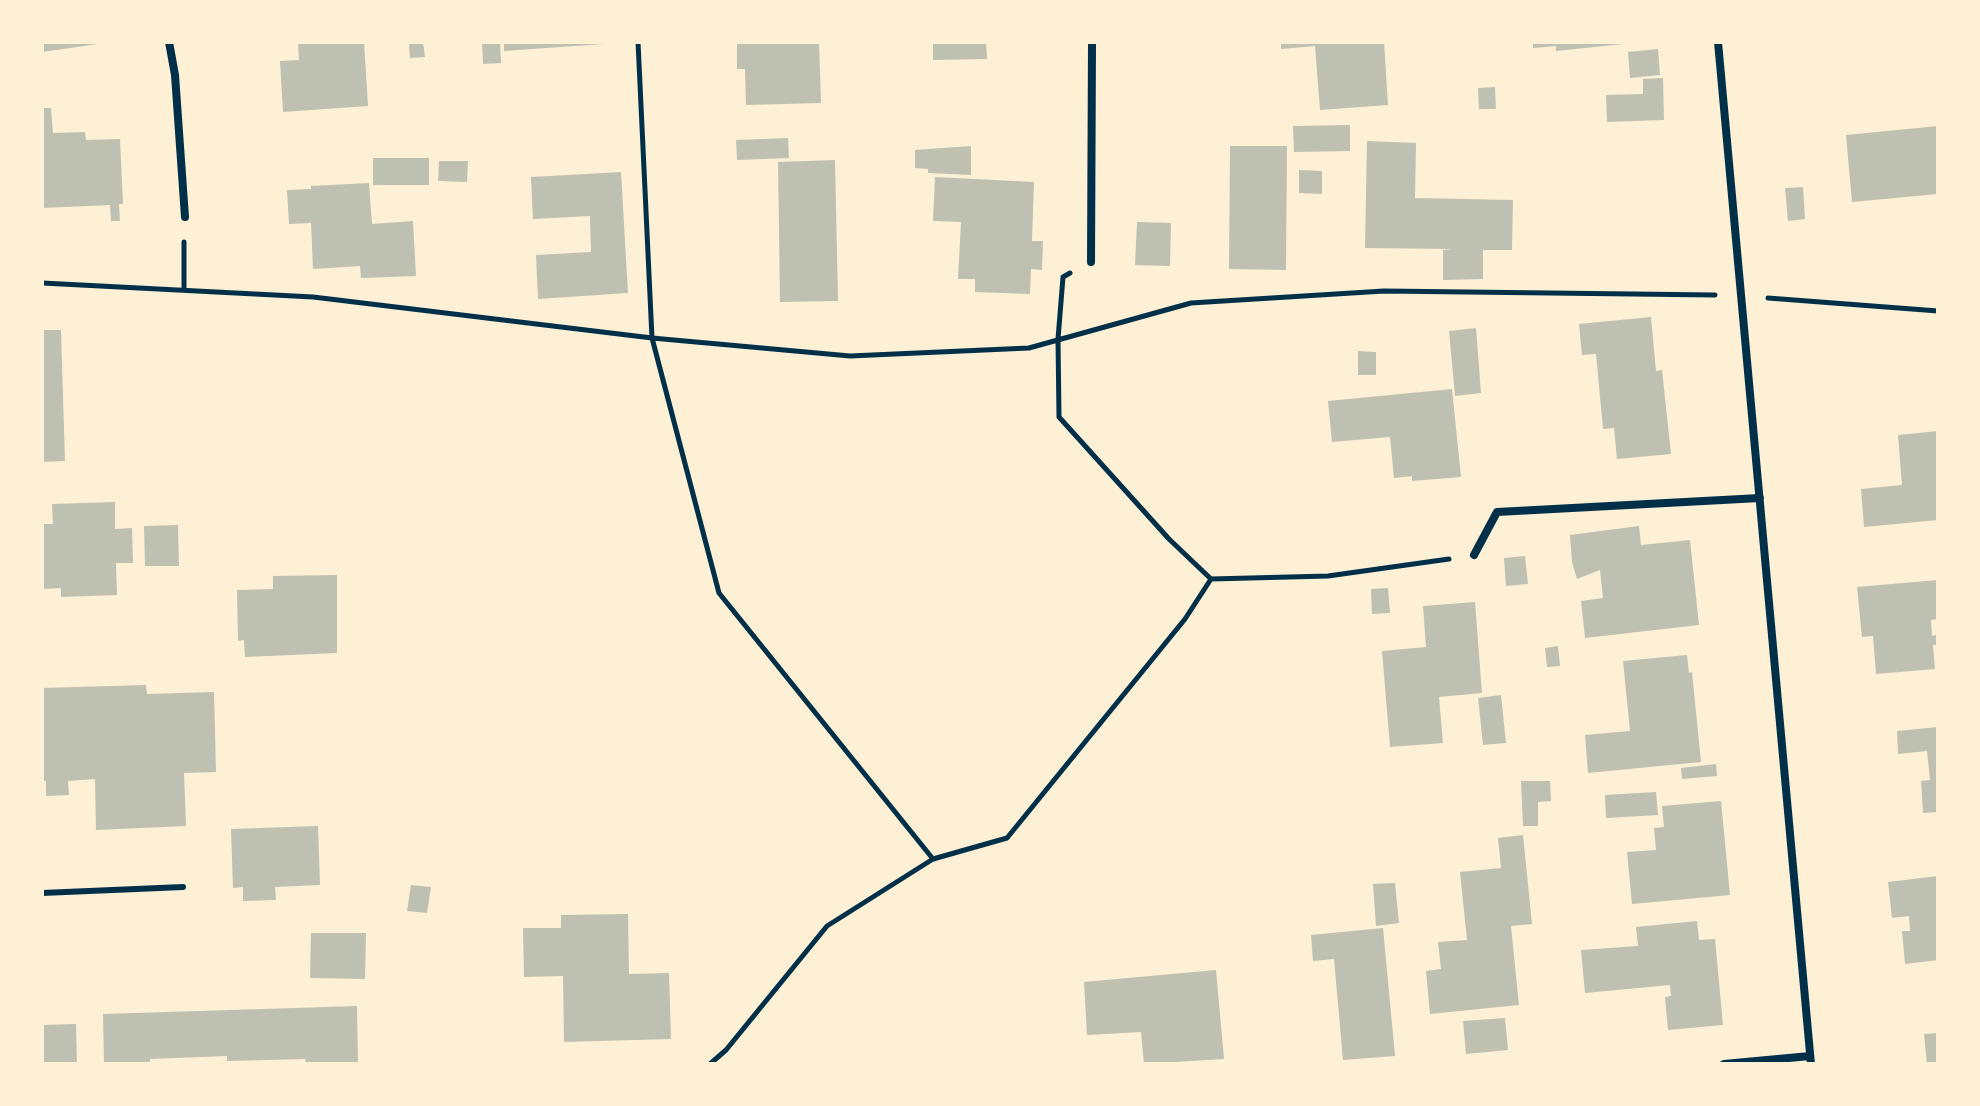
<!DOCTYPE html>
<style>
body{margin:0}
#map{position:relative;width:1980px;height:1106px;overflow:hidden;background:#fdf0d5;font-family:"PT Sans Narrow",sans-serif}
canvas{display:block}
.frame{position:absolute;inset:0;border:44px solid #fdf0d5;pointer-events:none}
</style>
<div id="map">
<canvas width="1980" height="1106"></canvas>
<div class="frame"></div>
</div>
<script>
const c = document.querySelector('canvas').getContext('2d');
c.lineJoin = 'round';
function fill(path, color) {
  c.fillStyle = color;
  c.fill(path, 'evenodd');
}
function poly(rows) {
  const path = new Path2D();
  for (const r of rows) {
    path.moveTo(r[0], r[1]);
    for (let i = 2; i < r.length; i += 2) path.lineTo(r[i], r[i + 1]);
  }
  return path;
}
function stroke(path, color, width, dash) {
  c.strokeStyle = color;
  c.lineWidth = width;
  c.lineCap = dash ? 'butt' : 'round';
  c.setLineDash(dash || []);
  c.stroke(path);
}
fill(poly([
 [42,42,97,42,98,44,42,52],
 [298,42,364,42,368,106,283,112,280,61,299,60],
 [423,42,425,57,410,58,409,44],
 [482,42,500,42,501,63,483,64],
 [504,42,603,42,604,44,504,51],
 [737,42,819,42,821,103,746,105,745,69,737,69],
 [933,42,986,42,987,59,933,60],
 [1281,42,1384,42,1388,105,1320,110,1315,46,1281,49],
 [1533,42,1624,42,1624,44,1556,51,1556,46,1533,48],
 [1658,49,1660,75,1630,78,1628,52],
 [1663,78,1664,120,1607,122,1606,95,1643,94,1643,79],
 [1495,87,1496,109,1479,109,1478,88],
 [42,108,51,108,53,133,85,132,86,140,120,139,123,204,119,204,120,221,111,221,110,205,42,208],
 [1350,125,1350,151,1294,152,1293,126],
 [1938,126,1938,194,1852,202,1846,135],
 [788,138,789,158,737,160,736,140],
 [1367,141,1416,143,1415,198,1513,200,1512,250,1483,250,1483,279,1443,280,1443,250,1452,249,1365,248],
 [971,146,971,175,928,173,928,169,915,168,915,150],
 [1230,146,1287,146,1286,270,1229,269],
 [373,158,429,158,429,185,373,185],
 [835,160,838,301,780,302,778,162],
 [439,161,468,161,467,182,438,181],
 [1299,170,1322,171,1322,194,1299,193],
 [621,172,628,293,538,299,536,255,591,252,590,216,533,219,531,177],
 [935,177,1034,182,1032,241,1043,241,1042,270,1031,269,1030,294,975,292,975,279,958,279,961,222,933,221],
 [369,183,372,224,413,221,416,276,361,278,360,266,313,269,311,223,289,224,287,190,311,189,311,186],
 [1803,187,1805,219,1788,221,1785,188],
 [1137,222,1171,223,1170,266,1135,265],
 [1651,317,1656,371,1662,370,1671,454,1617,459,1614,428,1603,429,1596,354,1582,355,1579,324],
 [1476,328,1481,393,1455,396,1449,331],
 [42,330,61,330,65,461,42,462],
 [1358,351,1376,352,1376,375,1358,375],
 [1452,389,1461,477,1412,481,1412,476,1394,478,1390,437,1332,442,1328,401],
 [1938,431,1938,520,1864,527,1861,489,1902,485,1898,435],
 [115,502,115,529,132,528,133,563,116,563,117,595,61,597,61,588,42,589,42,524,53,524,52,504],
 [178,525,179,566,145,566,144,526],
 [1639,526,1641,545,1690,540,1699,625,1585,638,1581,601,1603,598,1600,570,1577,579,1572,562,1570,535],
 [1525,556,1528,584,1506,586,1504,558],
 [337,575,337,653,245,657,244,640,238,641,237,590,273,589,273,576],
 [1938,580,1938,619,1931,620,1932,636,1936,635,1937,645,1933,645,1935,669,1876,674,1873,636,1862,637,1857,587],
 [1388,588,1390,613,1372,614,1371,589],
 [1475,602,1482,693,1439,697,1443,743,1390,747,1382,651,1426,647,1423,606],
 [1558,646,1560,666,1547,667,1545,648],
 [1687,655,1689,673,1692,672,1701,762,1588,773,1585,735,1630,731,1623,661],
 [146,685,147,694,214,692,216,772,184,773,186,826,96,830,95,779,68,781,69,795,46,796,46,781,42,781,42,688],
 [1501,695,1506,743,1483,745,1478,698],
 [1938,727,1938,812,1923,813,1921,781,1930,780,1927,751,1898,754,1897,731],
 [1716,764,1717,776,1682,779,1681,768],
 [1521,781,1550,781,1551,801,1538,802,1538,826,1523,826],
 [1656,792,1658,815,1606,818,1605,795],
 [1721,801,1730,895,1632,904,1627,852,1656,850,1654,828,1664,827,1662,806],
 [318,826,320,885,275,887,276,900,243,901,243,887,233,888,231,829],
 [1523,835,1532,924,1511,926,1519,1005,1430,1014,1426,971,1441,969,1438,942,1467,940,1460,872,1501,868,1498,838],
 [1938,876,1938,960,1905,964,1902,931,1910,931,1909,916,1892,918,1888,882],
 [1395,883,1399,923,1376,926,1373,884],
 [411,885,431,887,427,913,407,911],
 [628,914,629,974,669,973,671,1039,564,1042,563,976,524,977,523,928,561,928,561,915],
 [1697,921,1699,940,1715,939,1723,1025,1668,1030,1665,997,1671,996,1670,985,1585,993,1581,950,1638,946,1636,927],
 [1383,928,1395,1056,1343,1060,1334,959,1313,961,1311,935],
 [311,933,366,933,365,979,310,978],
 [1216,970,1224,1059,1144,1064,1141,1032,1087,1035,1084,982],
 [357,1006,358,1064,306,1064,305,1059,227,1061,227,1056,150,1059,150,1064,104,1064,103,1014],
 [1505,1018,1508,1050,1466,1054,1463,1021],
 [76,1024,77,1064,42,1064,42,1025],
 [1938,1033,1938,1064,1927,1064,1924,1034]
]), '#bec0b2');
stroke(poly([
 [638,42,652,338,719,593,933,859],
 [1070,273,1063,277,1058,339,1059,417,1169,539,1211,579,1328,576,1449,559],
 [42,283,313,297,652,338,850,356,1029,348,1191,303,1384,291,1715,295],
 [184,290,184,242],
 [1768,298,1938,311],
 [710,1064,726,1050,827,926,933,859,1007,838,1185,619,1211,579]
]), '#003049', 5);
stroke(poly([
 [42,893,183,887]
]), '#003049', 6);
stroke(poly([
 [169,42,175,75,185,217],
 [1718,42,1811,1064],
 [1091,262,1092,42],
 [1474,555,1497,512,1760,498],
 [1724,1064,1810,1056]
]), '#003049', 8);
</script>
